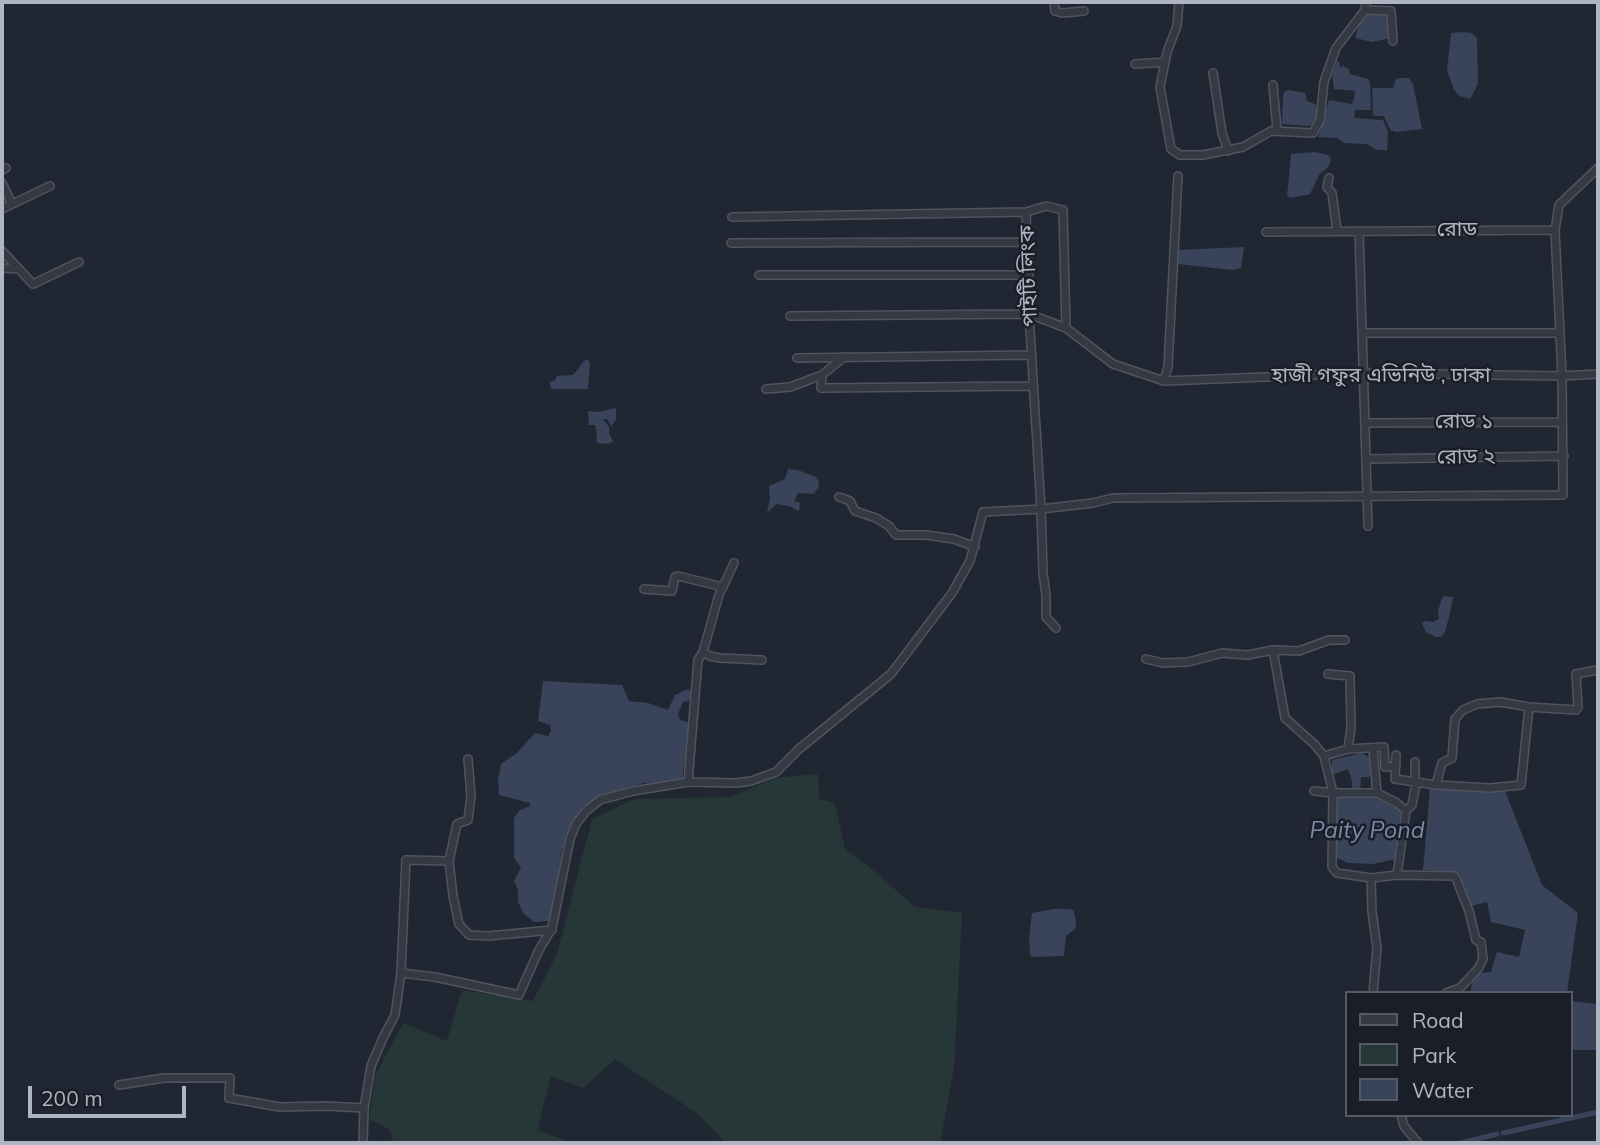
<!DOCTYPE html>
<meta charset="utf-8">
<style>
body{margin:0}
#map{position:relative;width:1600px;height:1145px;overflow:hidden;background:#212732;font-family:Mulish,sans-serif}
canvas{display:block}
.frame{position:absolute;inset:0;border:4px solid #aeb4c0;pointer-events:none}
.legend{position:absolute;left:1345px;top:991px;width:228px;height:126px;box-sizing:border-box;background:#1a1e28;border:2px solid #555a65;margin:0;padding:9px 12px;list-style:none;font-size:21px;color:#aeb4c0}
.legend li{display:flex;align-items:center;gap:14px;height:35px}
.legend b{width:35px;border:2px solid #555a65}
.scale{position:absolute;left:28px;top:1086px;width:158px;height:32px;box-sizing:border-box;border:4px solid #aeb4c0;border-top:0;padding-left:9px;font-size:21px;line-height:24px;white-space:nowrap;color:#aeb4c0;-webkit-text-stroke:5px #1a1e28;paint-order:stroke}
</style>
<div id="map">
<canvas width="1600" height="1145"></canvas>
<div class="frame"></div>
<ul class="legend">
<li><b style="height:9px;background:#343943"></b>Road</li>
<li><b style="height:19px;background:#273637"></b>Park</li>
<li><b style="height:19px;background:#39445a"></b>Water</li>
</ul>
<div class="scale">200 m</div>
</div>
<script>
const c = document.querySelector('canvas').getContext('2d');
c.lineJoin = 'round';
function fill(path, color) {
  c.fillStyle = color;
  c.fill(path, 'evenodd');
}
function poly(rows) {
  const path = new Path2D();
  for (const r of rows) {
    path.moveTo(r[0], r[1]);
    for (let i = 2; i < r.length; i += 2) path.lineTo(r[i], r[i + 1]);
  }
  return path;
}
function stroke(path, color, width, dash) {
  c.strokeStyle = color;
  c.lineWidth = width;
  c.lineCap = dash ? 'butt' : 'round';
  c.setLineDash(dash || []);
  c.stroke(path);
}
function drawText(font, color, halo, rows, align = 'center') {
  c.font = font + ' Mulish,"Noto Sans Bengali",sans-serif';
  c.lineWidth = 5;
  c.setLineDash([]);
  c.textBaseline = 'middle';
  c.strokeStyle = halo;
  c.fillStyle = color;
  for (const [text, x, y, turn = 0] of rows) {
    c.save();
    c.translate(x, y);
    c.rotate((+turn || 0) * Math.PI / 180);
    c.textAlign = isNaN(turn) ? turn : align;
    if (halo) c.strokeText(text, 0, 0);
    c.fillText(text, 0, 0);
    c.restore();
  }
}
fill(poly([
 [818,774,819,799,835,803,845,849,872,869,915,907,962,913,954,1068,940,1143,726,1143,697,1113,615,1059,583,1088,551,1076,537,1130,566,1140,566,1143,394,1143,389,1129,369,1119,375,1076,403,1023,447,1041,462,990,533,1001,557,954,592,819,635,799,731,797,775,778]
]), '#273637');
fill(poly([
 [1367,13,1388,13,1391,38,1372,42,1355,38,1358,27],
 [1462,32,1472,33,1477,38,1478,84,1470,99,1460,96,1454,90,1447,70,1451,33],
 [1337,61,1339,62,1340,68,1343,66,1349,69,1350,74,1368,79,1370,82,1371,110,1355,110,1354,118,1383,120,1388,132,1387,150,1377,150,1367,144,1344,143,1337,138,1318,137,1329,100,1352,104,1354,99,1355,91,1334,89,1332,76],
 [1402,78,1409,78,1413,84,1422,129,1396,132,1390,130,1384,116,1373,116,1372,88,1393,88,1396,79],
 [1289,90,1305,93,1307,101,1315,104,1317,108,1316,122,1309,126,1282,124,1283,97,1284,92],
 [1315,152,1328,155,1331,159,1329,166,1319,175,1310,194,1292,198,1287,196,1291,154],
 [1244,247,1241,268,1232,270,1178,264,1179,250],
 [585,360,588,360,590,364,588,389,551,389,550,382,555,380,557,376,573,375],
 [616,408,616,420,611,426,607,419,603,419,609,427,609,433,613,442,608,444,597,443,596,429,595,425,589,425,588,411,598,412],
 [788,469,798,470,816,477,819,482,818,488,814,494,798,493,794,501,800,503,799,511,789,506,776,504,767,513,770,499,769,486,785,479],
 [1443,596,1453,597,1450,613,1445,632,1441,637,1436,637,1426,632,1422,624,1424,621,1433,622,1439,619,1438,610],
 [543,681,622,685,629,701,648,703,668,710,675,695,688,689,691,691,691,700,683,702,678,714,680,720,690,723,682,779,674,784,664,782,644,783,609,793,590,804,573,823,562,850,555,900,548,921,534,922,524,914,518,902,518,890,514,881,521,868,514,858,514,818,520,810,530,806,530,803,499,795,498,780,501,764,517,753,535,733,548,736,551,731,550,725,538,721],
 [1362,753,1372,759,1371,773,1369,777,1361,777,1360,793,1352,793,1352,781,1348,769,1332,775,1332,760],
 [1430,787,1505,791,1542,885,1578,913,1567,993,1470,993,1474,974,1491,972,1497,952,1519,957,1525,930,1491,922,1487,902,1467,907,1460,873,1423,870],
 [1342,797,1376,798,1401,811,1396,859,1373,864,1348,863,1335,857,1335,798],
 [1055,909,1069,909,1073,910,1075,915,1076,928,1066,936,1064,956,1033,957,1030,955,1029,938,1032,913],
 [1570,1001,1598,1004,1598,1050,1570,1050]
]), '#39445a');
stroke(poly([
 [1503,1133,1598,1112],
 [1461,1143,1497,1134]
]), '#39445a', 5);
const minor = poly([
 [1054,2,1055,11,1062,13,1084,11],
 [1179,2,1177,26,1167,52,1160,87,1171,149,1180,155,1203,155,1243,147,1271,131,1313,133,1320,120,1324,82,1336,48,1365,10,1366,2],
 [1365,10,1391,11,1393,41],
 [1135,64,1165,62],
 [1213,73,1222,133,1228,151],
 [1273,85,1277,130],
 [2,170,6,168],
 [1329,178,1327,187,1332,193,1337,231],
 [2,183,12,204],
 [2,209,50,186],
 [1026,212,1046,206,1063,210,1066,328,1113,364,1164,381,1365,373,1562,376,1598,374],
 [732,217,1026,212,1029,314,1041,509,1043,573,1046,595,1046,617,1056,628],
 [1359,231,1368,526],
 [1266,232,1555,230],
 [731,243,1027,242],
 [2,251,33,284,79,262],
 [2,268,18,269],
 [759,275,1029,275],
 [790,316,1029,314,1066,328],
 [1363,333,1559,333],
 [844,357,822,375,821,388,1033,386],
 [797,358,1032,355],
 [1164,381,1168,367,1178,176],
 [766,389,790,387,822,375],
 [1366,423,1562,422],
 [1367,459,1564,456],
 [839,497,850,501,855,511,876,518,889,526,896,535,926,535,954,539,975,547],
 [644,589,672,591,675,577,678,576,723,587],
 [1273,650,1299,651,1329,640,1345,640],
 [703,652,710,656,720,658,762,660],
 [1146,659,1163,663,1188,662,1222,653,1248,655,1273,650,1285,718,1314,744,1324,756],
 [1328,674,1350,676,1351,728,1348,749],
 [1373,749,1377,793],
 [1396,755,1395,779,1436,785,1442,763,1452,758,1455,719,1463,710,1477,704,1500,702,1529,707],
 [468,759,471,796,468,820,457,824,449,861,406,860,401,973,435,977,519,995,538,952,552,928,570,839,576,824,586,811,600,800,633,791,688,782,736,783,751,781,776,772,799,749,891,674,952,593,970,561,983,512,1041,509,1093,503,1113,498,1563,495,1562,376,1555,230,1559,205,1598,168],
 [688,782,698,660,703,652,719,595,734,563],
 [1415,782,1415,762],
 [1436,785,1490,788,1521,785,1529,707,1576,710,1578,707,1576,674,1598,670],
 [1314,791,1333,793,1324,756,1348,749,1384,747,1385,767,1396,766],
 [1333,793,1377,793,1397,803,1406,811,1397,875,1371,878,1337,873,1332,867,1333,793],
 [1406,811,1412,805,1416,784],
 [449,861,453,896,459,924,469,935,488,936,552,930],
 [1397,875,1455,876,1469,911,1476,940,1481,942,1483,959,1478,969,1460,988,1446,993],
 [1371,878,1372,912,1377,948,1373,993],
 [119,1085,164,1078,230,1078,229,1098,280,1107,326,1106,364,1108,363,1143],
 [364,1108,371,1066,383,1038,395,1015,401,973],
 [1401,1115,1404,1126,1418,1143]
]);
stroke(minor, '#4f545e', 10);
stroke(minor, '#343943', 7);
drawText('21px', '#aeb4c0', '#1a1e28', [
 ["রোড",1457,230],
 ["পাইটি লিংক",1029,276,-92],
 ["হাজী গফুর এভিনিউ , ঢাকা",1381,376],
 ["রোড ১",1464,422],
 ["রোড ২",1466,457,-1]
]);
drawText('italic 23px', '#7a89a5', '#1a1e28', [
 ["Paity Pond",1367,831]
]);
</script>
